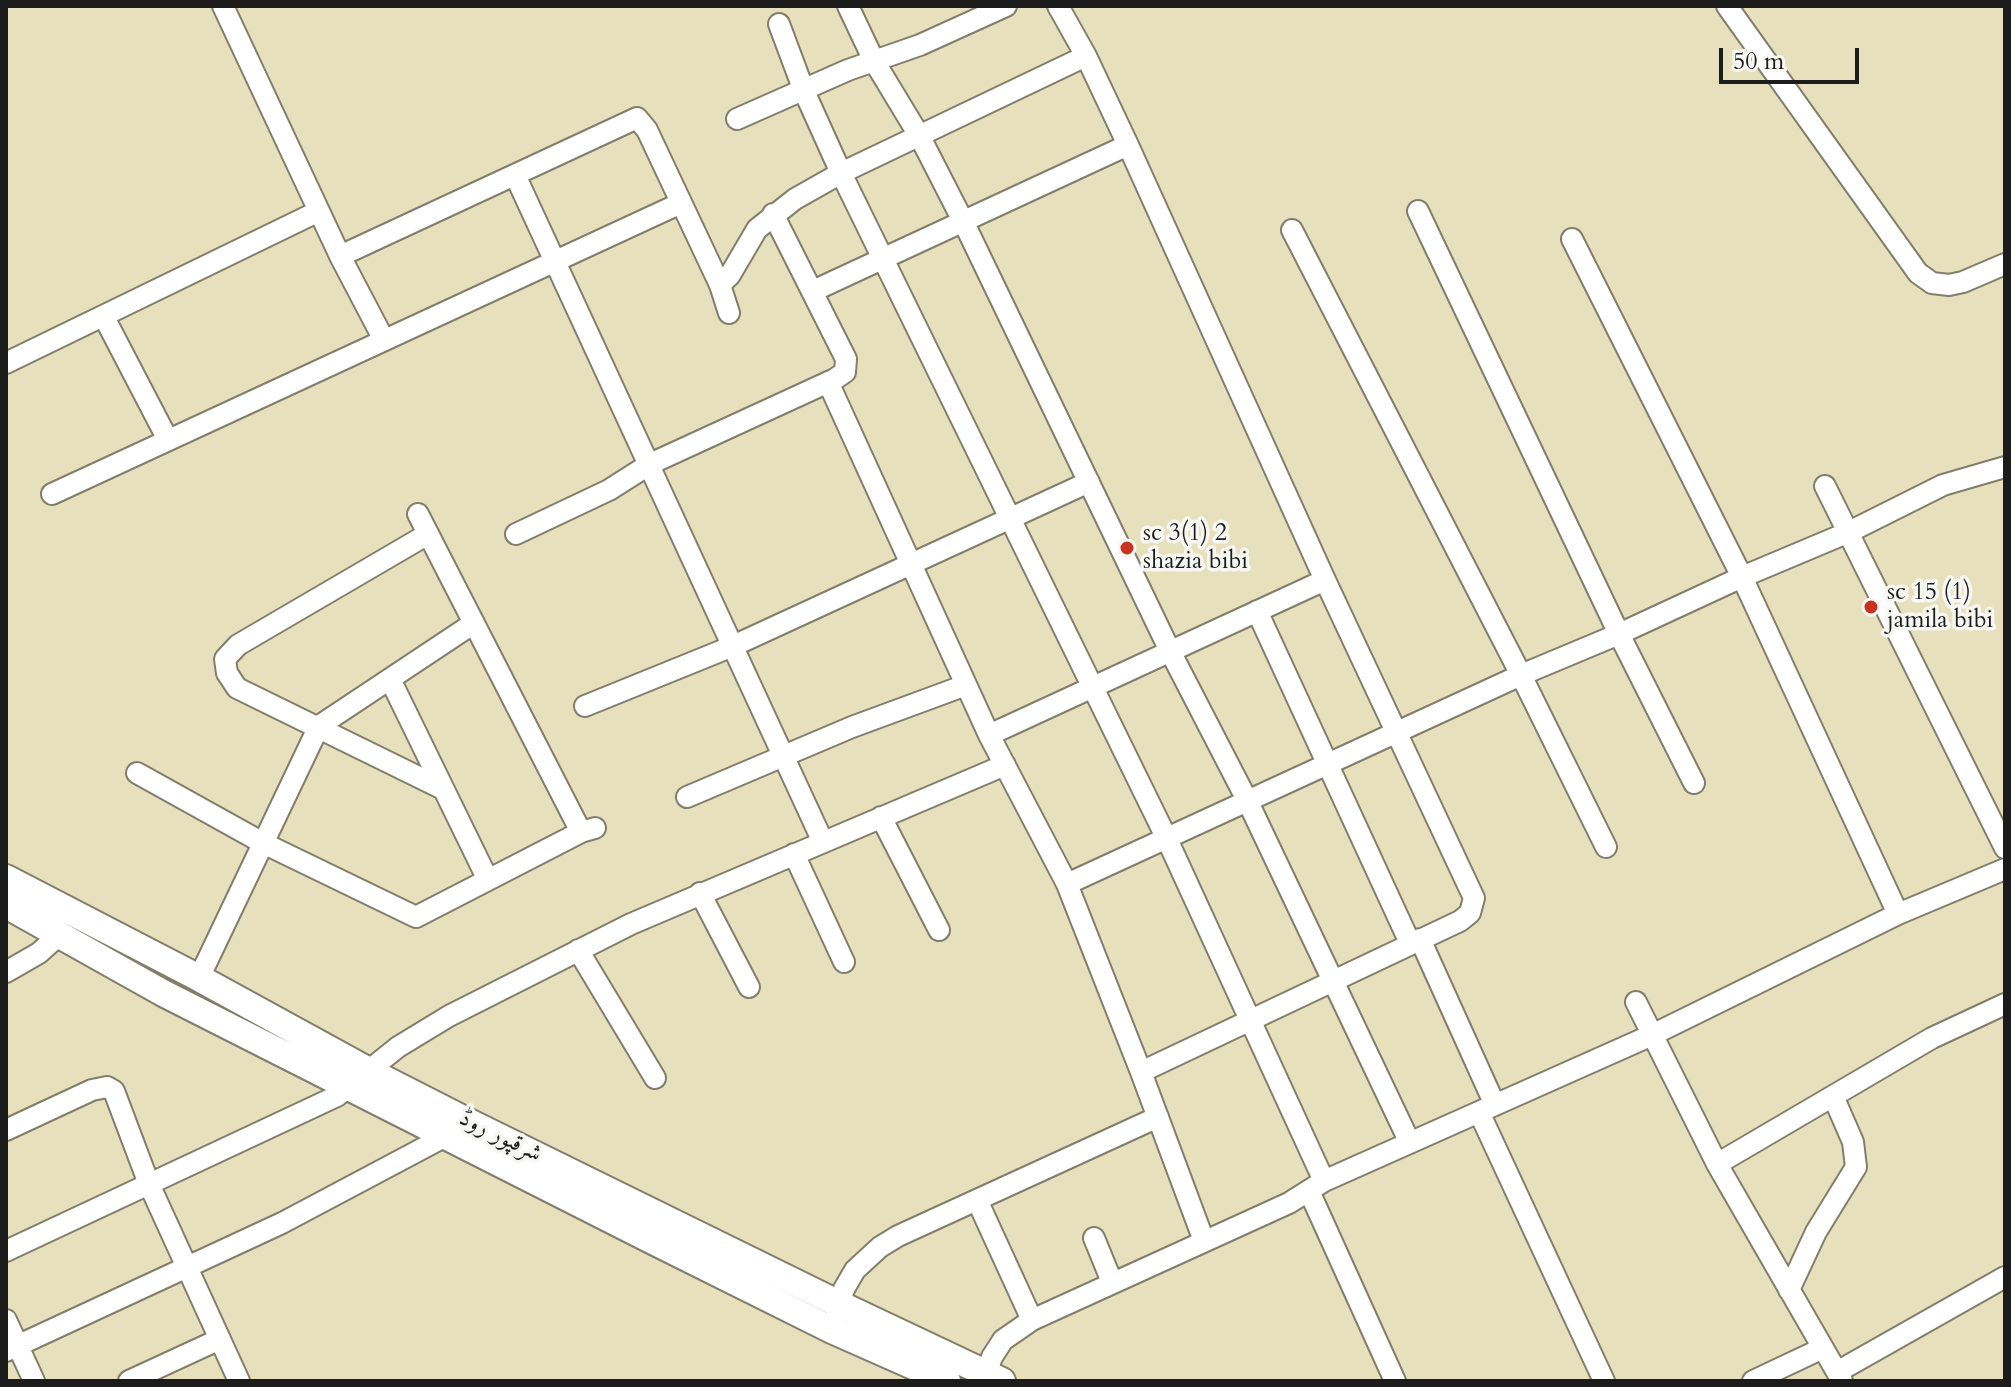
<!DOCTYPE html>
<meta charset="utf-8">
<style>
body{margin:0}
#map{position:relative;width:2011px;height:1387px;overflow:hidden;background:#e7e0bc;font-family:Cardo,serif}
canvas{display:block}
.frame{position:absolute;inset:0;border:8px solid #1c1c1c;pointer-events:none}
.scale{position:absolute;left:1719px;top:48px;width:140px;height:36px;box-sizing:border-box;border:4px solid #1c1c1c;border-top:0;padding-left:10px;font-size:24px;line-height:28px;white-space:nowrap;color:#1c1c1c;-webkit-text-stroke:6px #f6f6f2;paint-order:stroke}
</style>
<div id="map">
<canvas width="2011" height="1387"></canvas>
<div class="frame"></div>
<div class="scale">50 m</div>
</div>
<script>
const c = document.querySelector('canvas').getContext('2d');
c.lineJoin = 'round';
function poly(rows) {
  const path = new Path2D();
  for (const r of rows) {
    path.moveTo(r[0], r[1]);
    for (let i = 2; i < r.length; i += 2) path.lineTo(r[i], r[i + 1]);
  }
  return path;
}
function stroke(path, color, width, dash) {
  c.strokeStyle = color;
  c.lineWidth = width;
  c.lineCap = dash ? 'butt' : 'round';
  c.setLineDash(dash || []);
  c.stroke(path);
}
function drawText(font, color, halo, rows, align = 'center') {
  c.font = font + ' Cardo,Amiri,serif';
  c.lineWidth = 7;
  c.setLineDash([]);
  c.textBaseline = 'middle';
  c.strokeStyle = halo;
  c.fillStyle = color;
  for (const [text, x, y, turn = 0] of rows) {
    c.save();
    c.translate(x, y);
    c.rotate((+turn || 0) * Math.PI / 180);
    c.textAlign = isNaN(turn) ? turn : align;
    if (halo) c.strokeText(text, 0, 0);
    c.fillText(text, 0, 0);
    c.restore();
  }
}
const minor = poly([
 [223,6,340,256,384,340],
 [848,6,874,61,920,137,964,223,1170,651,1248,802,1410,1143],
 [1058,6,1086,56,1128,145,1325,580,1474,898,1470,913,1460,921,1141,1072],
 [1727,6,1918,273,1932,283,1949,285,1963,282,2005,264],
 [779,24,804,91,841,173,1167,839,1324,1181],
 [737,119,848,70,920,45,1006,6],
 [515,175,823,842],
 [1418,211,1619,634,1694,783],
 [1292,230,1521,675,1606,847],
 [1572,239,1742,577,1898,914],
 [340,256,637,118,647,130,720,285,729,313],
 [720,285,730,275,757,229,795,199,841,173,1086,56],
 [813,291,1128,145],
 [104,317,168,440],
 [6,363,319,211],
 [828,382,989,735,1067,884,1141,1072,1204,1241],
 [1825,486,2005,848],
 [52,494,681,203],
 [418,514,581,832],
 [428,534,238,645,225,659,227,673,237,688,443,789],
 [516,534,609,490,650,464,835,379,845,372,846,359,773,214],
 [1257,611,1410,943],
 [390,679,488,880],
 [585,706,733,646,1089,482],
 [989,735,1325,580],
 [137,773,263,843,416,917,581,832,595,828],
 [687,797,852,727,966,685],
 [881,817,939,930],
 [794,854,844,962],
 [1067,884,1521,675,1619,634,1742,577,1849,532,1943,485,2005,467],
 [700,893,749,987],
 [1420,939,1495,1105],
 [578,950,655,1078],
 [6,972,39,953,59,935],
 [199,978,319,726,474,623],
 [1636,1002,1717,1164,1842,1381],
 [1479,1112,1604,1381],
 [6,1130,92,1090,107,1087,114,1091,149,1184,239,1381],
 [1717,1164,1932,1038,2005,1004],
 [1309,1191,1395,1381],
 [977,1200,1032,1320],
 [1094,1238,1112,1282],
 [6,1251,337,1096,398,1047,449,1016,631,924,1005,765],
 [1789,1290,1816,1232,1856,1167,1853,1142,1833,1096],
 [836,1317,844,1289,855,1270,880,1247,898,1236,1158,1117],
 [6,1320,34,1381],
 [6,1351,282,1223,446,1136],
 [1837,1372,2005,1277],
 [986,1374,992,1357,1003,1340,1032,1320,1289,1203,1324,1181,1652,1035,1898,914,2005,869],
 [129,1381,220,1339],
 [1753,1381,1823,1348]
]);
const major = poly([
 [6,878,199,978,367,1070,469,1122,839,1304,1002,1381],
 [6,905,163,993,653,1241,832,1330,947,1381]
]);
stroke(minor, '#827e6c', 24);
stroke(major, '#827e6c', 30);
stroke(minor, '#fff', 20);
stroke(major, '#fff', 26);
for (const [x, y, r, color] of [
 [1127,548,8,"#c8321e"],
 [1871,607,8,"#c8321e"]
]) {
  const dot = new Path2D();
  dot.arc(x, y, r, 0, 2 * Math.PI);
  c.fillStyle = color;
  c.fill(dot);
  stroke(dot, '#f6f6f2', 3);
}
drawText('24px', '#1c1c1c', '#f6f6f2', [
 ["sc 3(1) 2",1143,534],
 ["shazia bibi",1143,562],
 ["sc 15 (1)",1887,593],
 ["jamila bibi",1887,621]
], 'left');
drawText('24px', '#1c1c1c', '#f6f6f2', [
 ["شرقپور روڈ",500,1137,26]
]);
</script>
